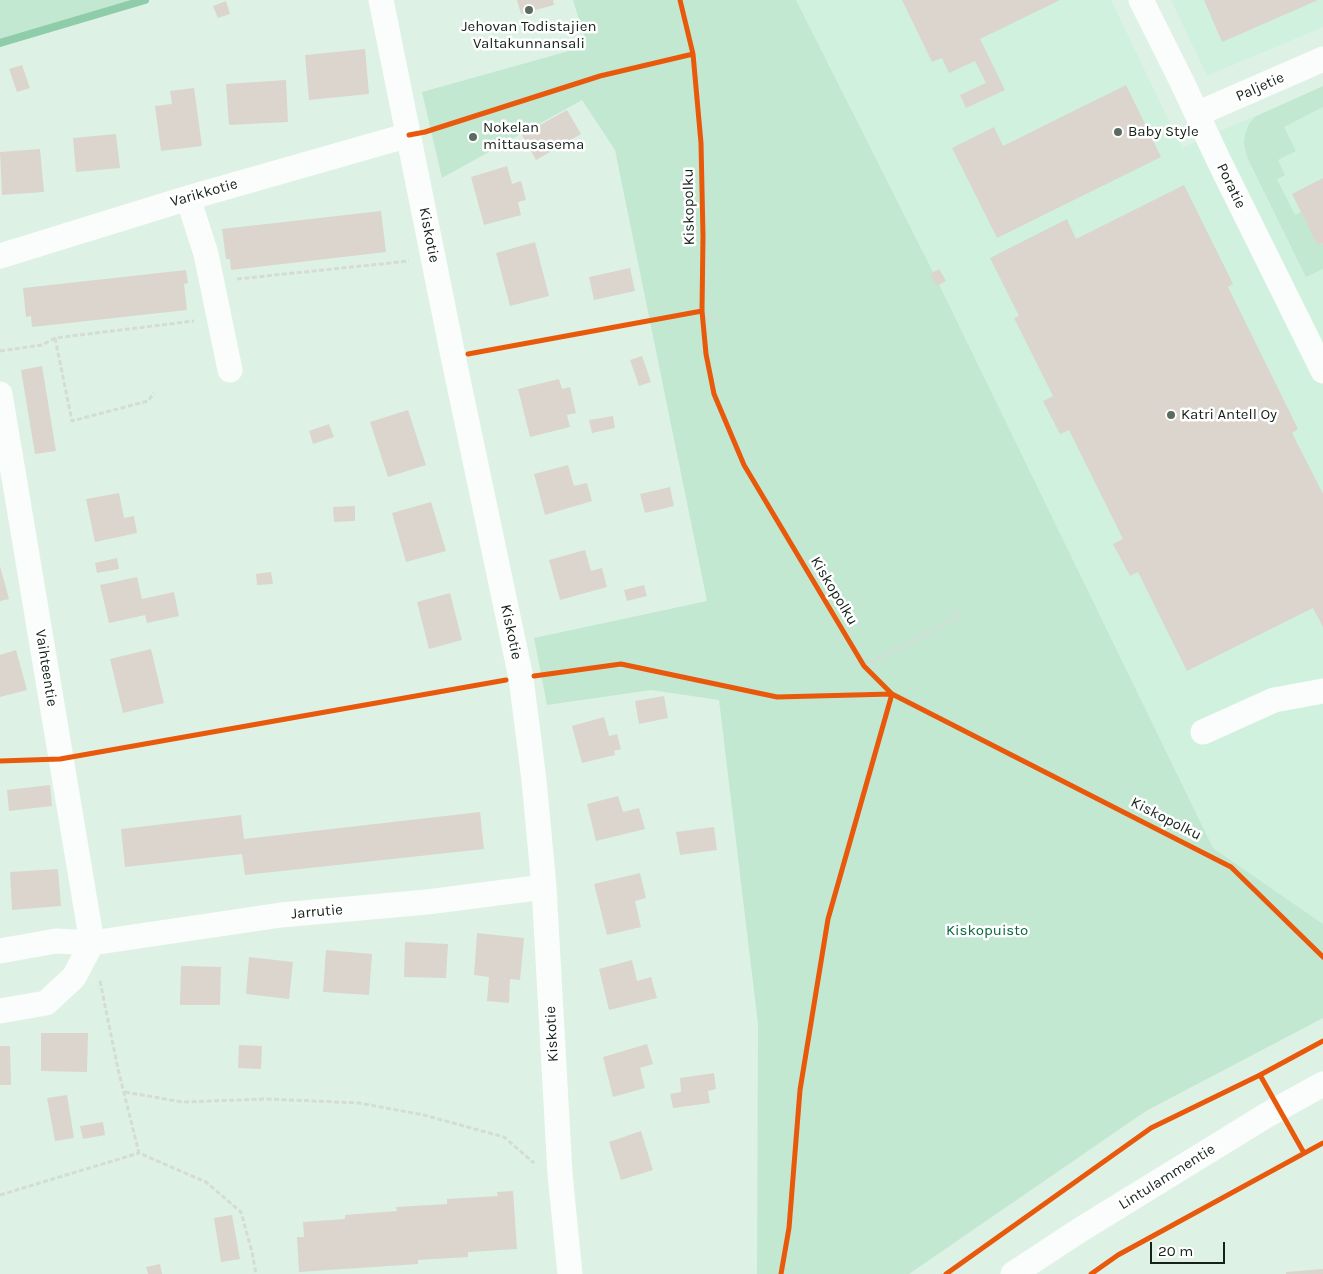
<!DOCTYPE html>
<style>
body{margin:0}
#map{position:relative;width:1323px;height:1274px;overflow:hidden;background:#ddf2e5;font-family:Karla,sans-serif}
canvas{display:block}
.scale{position:absolute;left:1150px;top:1242px;width:75px;height:22px;box-sizing:border-box;border:2px solid #15221a;border-top:0;padding-left:6px;font-size:15px;line-height:18px;white-space:nowrap;color:#15221a;-webkit-text-stroke:4px #fff;paint-order:stroke}
</style>
<div id="map">
<canvas width="1323" height="1274"></canvas>
<div class="scale">20 m</div>
</div>
<script>
const c = document.querySelector('canvas').getContext('2d');
c.lineJoin = 'round';
function fill(path, color) {
  c.fillStyle = color;
  c.fill(path, 'evenodd');
}
function poly(rows) {
  const path = new Path2D();
  for (const r of rows) {
    path.moveTo(r[0], r[1]);
    for (let i = 2; i < r.length; i += 2) path.lineTo(r[i], r[i + 1]);
  }
  return path;
}
function stroke(path, color, width, dash) {
  c.strokeStyle = color;
  c.lineWidth = width;
  c.lineCap = dash ? 'butt' : 'round';
  c.setLineDash(dash || []);
  c.stroke(path);
}
function drawText(font, color, halo, rows, align = 'center') {
  c.font = font + ' Karla,sans-serif';
  c.lineWidth = 5;
  c.setLineDash([]);
  c.textBaseline = 'middle';
  c.strokeStyle = halo;
  c.fillStyle = color;
  for (const [text, x, y, turn = 0] of rows) {
    c.save();
    c.translate(x, y);
    c.rotate((+turn || 0) * Math.PI / 180);
    c.textAlign = isNaN(turn) ? turn : align;
    if (halo) c.strokeText(text, 0, 0);
    c.fillText(text, 0, 0);
    c.restore();
  }
}
fill(poly([
 [796,0,1111,0,1182,148,1323,86,1323,924,1213,848,932,270],
 [1171,0,1323,0,1323,27,1207,76]
]), '#d0f1dd');
fill(poly([
 [0,0,148,0,0,45],
 [573,0,796,0,932,270,1213,848,1323,924,1323,1018,1146,1111,909,1274,757,1274,758,1024,719,700,651,690,547,705,534,638,707,601,615,150,582,100,442,178,422,92,587,46],
 [1323,86,1323,107,1284,127,1296,151,1278,160,1285,175,1277,179,1295,215,1301,212,1319,246,1323,243,1323,269,1306,277,1247,157,1244,143,1245,134,1249,124,1255,117]
]), '#c2e8d1');
stroke(poly([
 [0,43,145,0]
]), '#8fcca9', 8);
fill(poly([
 [517,0,553,0,554,5,521,14],
 [902,0,1060,0,980,39,1005,90,966,108,960,95,986,83,975,61,949,73,942,58,932,62],
 [1204,0,1318,0,1222,42],
 [226,1,230,14,218,18,213,6],
 [365,49,369,94,309,100,305,55],
 [22,65,30,88,17,92,9,69],
 [286,80,288,122,229,125,226,84],
 [1126,85,1161,157,997,238,952,148,994,127,1003,146],
 [194,88,202,146,161,151,155,106,172,104,170,91],
 [567,110,581,134,536,160,522,135],
 [477,132,479,139,470,142,468,135],
 [116,134,120,168,76,172,73,138],
 [40,149,44,192,2,195,0,152],
 [507,166,512,184,521,181,526,200,518,202,521,215,484,225,471,177],
 [1323,178,1323,243,1318,246,1292,194],
 [1184,185,1233,284,1228,287,1298,429,1292,433,1323,494,1323,627,1313,608,1187,671,1138,572,1130,576,1113,544,1123,539,1069,430,1060,434,1043,401,1053,396,1014,318,1019,316,990,258,1067,219,1076,239],
 [381,211,386,252,231,270,230,259,226,259,222,229],
 [535,242,549,296,510,306,496,253],
 [630,268,635,291,594,300,589,277],
 [939,269,946,281,937,286,930,274],
 [186,270,188,283,184,284,187,310,32,327,31,316,26,317,23,288],
 [642,356,651,382,639,386,630,360],
 [42,366,56,451,35,454,21,370],
 [559,379,562,389,570,387,576,413,567,415,570,427,530,437,518,389],
 [408,410,426,465,388,477,370,422],
 [613,416,615,428,592,433,589,420],
 [329,424,334,437,313,444,309,431],
 [568,465,574,486,587,483,592,501,545,515,534,474],
 [670,487,674,506,645,513,640,494],
 [119,493,124,518,134,516,137,533,95,542,86,499],
 [431,502,446,551,406,562,392,513],
 [355,506,355,521,334,522,333,507],
 [585,550,591,571,602,568,607,587,560,600,549,560],
 [117,558,119,569,97,573,95,563],
 [0,566,9,599,0,601],
 [271,572,273,584,257,585,256,574],
 [137,577,142,599,174,592,179,616,147,623,145,615,109,623,100,585],
 [644,585,647,596,627,601,624,590],
 [450,593,462,640,429,649,417,602],
 [151,649,164,703,123,713,110,659],
 [16,650,27,690,0,697,0,655],
 [664,696,668,718,639,724,635,701],
 [604,717,609,736,617,734,621,749,614,751,615,755,582,763,572,726],
 [50,785,52,806,9,811,7,790],
 [618,796,623,812,639,808,645,829,596,841,587,804],
 [480,812,484,849,245,875,242,854,125,867,121,829,241,815,244,839],
 [714,827,717,850,680,855,676,832],
 [58,869,61,906,12,910,10,872],
 [640,873,646,898,635,901,641,927,607,935,594,884],
 [477,933,524,938,520,980,510,979,509,1003,487,1001,489,977,474,975],
 [405,942,448,944,446,978,404,977],
 [326,950,372,954,369,995,323,992],
 [249,957,293,962,289,999,246,994],
 [632,960,637,981,651,977,657,998,609,1010,599,969],
 [181,966,221,967,220,1005,180,1005],
 [41,1033,88,1033,87,1072,41,1071],
 [647,1044,653,1064,640,1068,645,1088,613,1097,603,1057],
 [239,1045,262,1046,261,1069,238,1068],
 [0,1046,10,1046,11,1085,0,1085],
 [714,1073,716,1089,708,1091,710,1103,673,1108,670,1094,681,1092,680,1078],
 [67,1095,74,1138,55,1141,47,1098],
 [103,1122,105,1135,83,1139,80,1126],
 [641,1131,653,1170,621,1180,609,1142],
 [513,1191,517,1249,468,1252,468,1257,418,1260,418,1264,299,1272,297,1237,304,1237,303,1222,345,1219,345,1215,397,1211,396,1207,447,1204,447,1199,498,1196,497,1192],
 [232,1215,240,1259,221,1262,214,1218],
 [160,1264,162,1274,148,1274,146,1267],
 [1323,1269,1323,1274,1286,1274,1286,1272]
]), '#dbd5cd');
stroke(poly([
 [237,279,409,261],
 [702,311,721,322],
 [55,338,72,421,148,401,154,393],
 [0,351,42,345,55,338,194,321],
 [864,666,959,617,955,608],
 [100,981,118,1069,139,1153,206,1182,241,1212,252,1252,256,1274],
 [125,1092,182,1102,267,1099,359,1103,424,1115,504,1137,534,1163],
 [0,1195,139,1153]
]), '#d5dbd7', 3, [5, 2.5]);
stroke(poly([
 [381,0,453,356,521,678,534,780,544,887,560,1174,570,1274],
 [1141,0,1182,82,1218,159,1323,371],
 [1197,114,1323,59],
 [188,198,206,254,230,370],
 [0,256,188,198,409,135],
 [0,394,92,943],
 [1203,732,1274,700,1323,691],
 [0,951,56,941,92,943,281,915,427,902,544,887],
 [0,1011,46,1003,74,977,92,943],
 [1013,1274,1080,1230,1267,1115,1323,1084]
]), '#fafdfb', 25);
stroke(poly([
 [680,0,693,54,701,143,703,236,702,311,706,354,714,394,744,465,864,666,892,694,1231,867,1323,957],
 [409,135,425,132,600,76,693,54],
 [468,354,702,311],
 [534,676,621,664,777,697,892,694],
 [0,761,60,759,506,680],
 [1260,1075,1304,1153],
 [781,1274,789,1228,800,1090,828,919,892,694],
 [946,1274,1151,1128,1260,1075,1323,1041],
 [1091,1274,1118,1255,1323,1143]
]), '#e8590c', 5);
for (const [x, y, r, color] of [
 [529,10,5,"#5b6b61"],
 [1118,132,5,"#5b6b61"],
 [473,137,5,"#5b6b61"],
 [1171,415,5,"#5b6b61"]
]) {
  const dot = new Path2D();
  dot.arc(x, y, r, 0, 2 * Math.PI);
  c.fillStyle = color;
  c.fill(dot);
  stroke(dot, '#fff', 2);
}
drawText('15px', '#15221a', '#fff', [
 ["Jehovan Todistajien",529,27,"center"],
 ["Valtakunnansali",529,44,"center"],
 ["Nokelan",483,128],
 ["mittausasema",483,145],
 ["Baby Style",1128,132],
 ["Katri Antell Oy",1181,415]
], 'left');
drawText('15px', '#15221a', '#fff', [
 ["Paljetie",1260,87,-24],
 ["Poratie",1231,186,64],
 ["Varikkotie",204,193,-16],
 ["Kiskopolku",689,207,-91],
 ["Kiskotie",429,235,79],
 ["Kiskopolku",834,591,59],
 ["Kiskotie",511,632,78],
 ["Vaihteentie",46,668,81],
 ["Kiskopolku",1166,819,27],
 ["Jarrutie",317,912,-5],
 ["Kiskotie",552,1034,-93],
 ["Lintulammentie",1167,1177,-32]
]);
drawText('15px', '#07683f', '#fff', [
 ["Kiskopuisto",987,931]
]);
</script>
